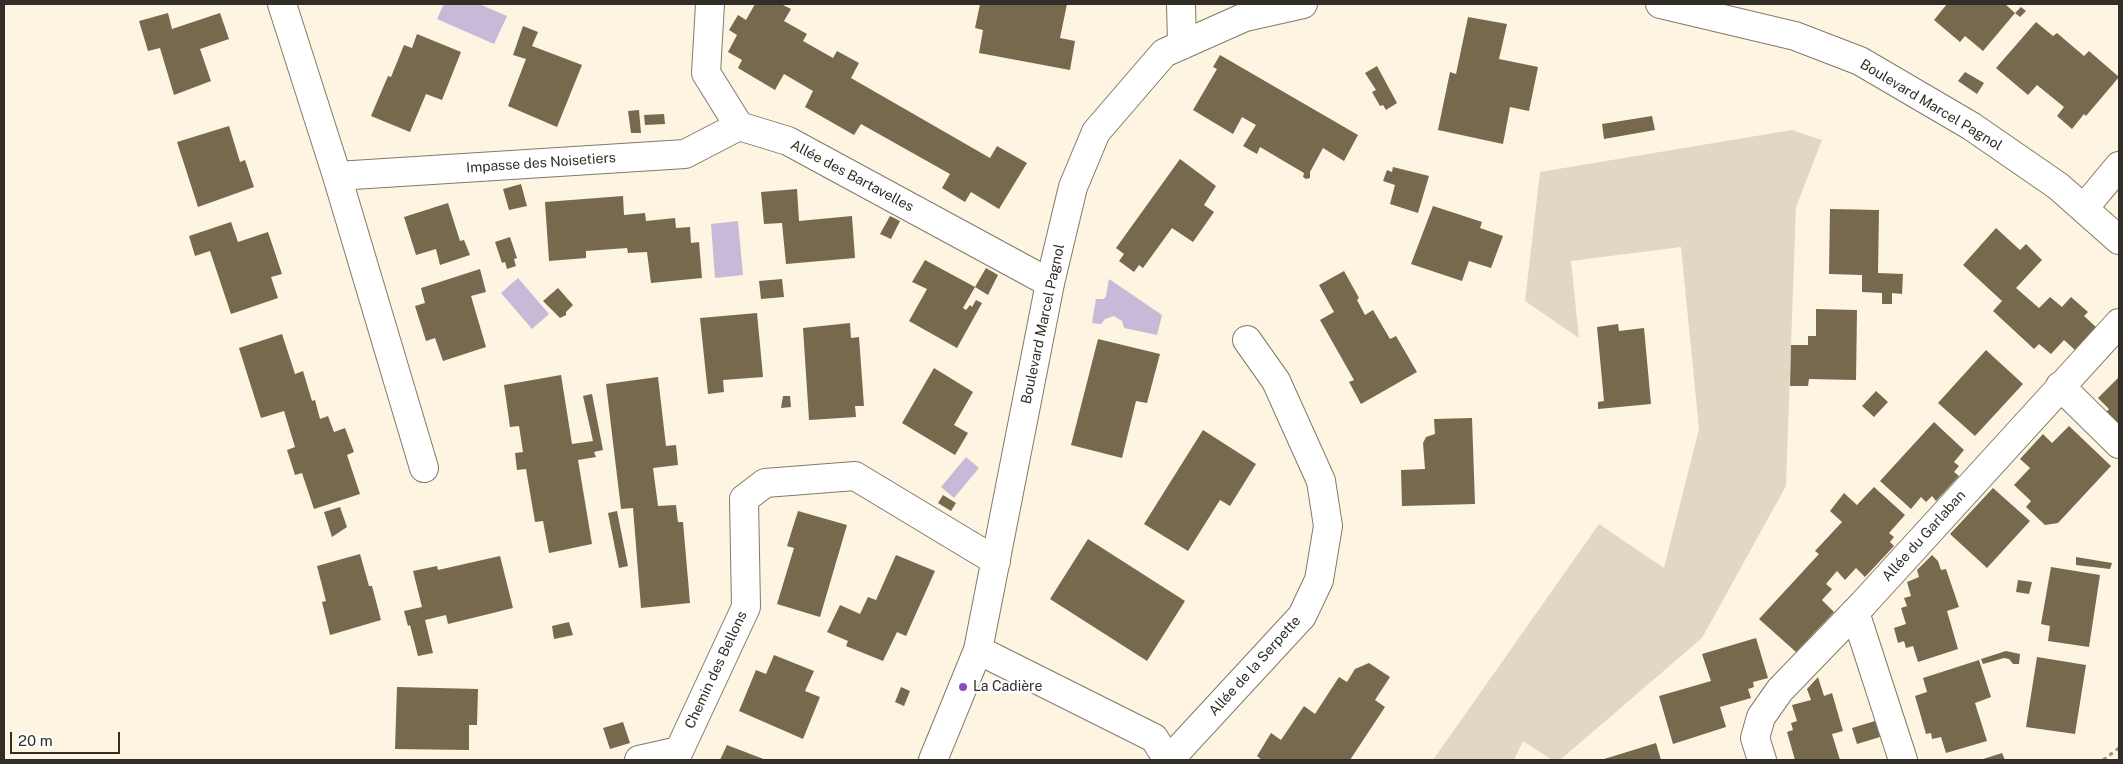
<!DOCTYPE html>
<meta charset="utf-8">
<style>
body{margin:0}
#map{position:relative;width:2123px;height:764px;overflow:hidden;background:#fdf4e1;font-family:"Public Sans",sans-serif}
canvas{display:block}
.frame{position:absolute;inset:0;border:5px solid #322e27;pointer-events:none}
.scale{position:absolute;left:10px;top:732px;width:110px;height:22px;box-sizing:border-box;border:2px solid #322e27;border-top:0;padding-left:6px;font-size:15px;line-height:18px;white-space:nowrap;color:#322e27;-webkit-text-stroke:4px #fff;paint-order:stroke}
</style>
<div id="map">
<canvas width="2123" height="764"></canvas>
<div class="frame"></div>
<div class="scale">20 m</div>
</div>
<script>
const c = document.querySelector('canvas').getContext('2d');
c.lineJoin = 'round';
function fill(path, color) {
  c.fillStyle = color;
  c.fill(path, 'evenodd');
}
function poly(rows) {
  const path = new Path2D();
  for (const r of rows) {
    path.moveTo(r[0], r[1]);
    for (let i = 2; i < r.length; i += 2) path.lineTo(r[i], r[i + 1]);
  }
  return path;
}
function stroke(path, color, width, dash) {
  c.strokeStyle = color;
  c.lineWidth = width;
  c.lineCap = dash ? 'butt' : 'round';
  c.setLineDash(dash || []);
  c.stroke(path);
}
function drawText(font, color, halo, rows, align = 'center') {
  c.font = font + ' "Public Sans",sans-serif';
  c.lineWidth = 5;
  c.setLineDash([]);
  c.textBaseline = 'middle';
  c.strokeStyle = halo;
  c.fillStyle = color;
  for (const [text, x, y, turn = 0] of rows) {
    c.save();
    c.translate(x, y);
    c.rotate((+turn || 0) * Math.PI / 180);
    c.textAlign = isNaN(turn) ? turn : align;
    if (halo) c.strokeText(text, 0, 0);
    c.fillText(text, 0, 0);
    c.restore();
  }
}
fill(poly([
 [1792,130,1822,140,1796,207,1786,486,1702,638,1560,760,1552,760,1523,741,1514,760,1433,760,1599,524,1664,568,1699,429,1681,247,1571,261,1579,338,1525,301,1540,172]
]), '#e2d7c2');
fill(poly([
 [444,4,479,4,507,16,494,44,437,19],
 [738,221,743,275,715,278,711,224],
 [518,278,549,314,532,329,501,293],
 [1109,279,1162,315,1157,335,1124,328,1122,321,1114,316,1105,319,1101,324,1092,323,1096,299,1104,299,1106,296],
 [966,457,979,468,954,498,941,487]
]), '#c6bad8');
fill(poly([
 [755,4,781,4,791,9,784,21,807,34,803,41,833,58,837,51,859,63,851,78,990,158,997,146,1027,163,999,209,971,192,965,202,942,188,950,174,861,124,854,135,805,107,813,91,784,74,775,90,738,68,742,60,728,52,737,35,729,30,738,15,746,20],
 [980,4,1067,4,1060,38,1075,41,1070,70,979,53,983,30,975,28],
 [1947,4,2005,4,2015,13,2021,7,2026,11,2020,17,2015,13,1983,51,1965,36,1960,42,1934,20],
 [168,13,172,29,220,13,229,39,200,49,211,81,174,95,160,48,148,51,139,21],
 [1468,17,1507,24,1499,59,1538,67,1529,111,1510,107,1503,144,1438,130,1450,72,1456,74],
 [2036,22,2053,36,2057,33,2084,56,2089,51,2119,77,2086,116,2084,114,2072,129,2057,116,2064,107,2037,85,2028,95,1996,68],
 [523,26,538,32,532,46,582,65,557,127,508,106,526,59,513,55],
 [417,34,461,52,442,100,426,94,410,132,371,116,388,76,391,77,404,45,412,48],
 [1220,55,1358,135,1344,161,1323,148,1310,172,1310,178,1306,179,1303,177,1304,173,1260,147,1257,154,1243,146,1256,125,1242,117,1233,134,1193,110,1217,69,1213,67],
 [1377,66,1397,103,1386,110,1383,105,1380,106,1372,92,1376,90,1365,73],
 [1965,72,1984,83,1977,94,1958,81],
 [639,110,641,133,631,133,628,111],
 [664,114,665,124,645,125,644,115],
 [1652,116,1655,130,1604,139,1602,124],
 [229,126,240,162,245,160,254,187,198,207,177,142],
 [1180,159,1216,186,1204,205,1214,212,1193,242,1172,228,1143,268,1139,265,1134,272,1119,261,1124,254,1116,248],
 [1393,167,1429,176,1418,213,1390,204,1395,185,1383,181,1387,170,1392,172],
 [521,184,527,206,509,210,503,189],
 [797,189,799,221,852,216,855,258,786,264,782,223,764,224,761,192],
 [623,196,624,215,645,213,646,221,675,218,676,228,690,227,691,243,699,242,702,278,651,283,647,252,628,253,627,248,586,251,586,258,549,261,545,202],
 [448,203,460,241,464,240,470,255,440,265,436,249,416,255,404,217],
 [1433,206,1482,222,1480,228,1503,236,1491,268,1469,261,1462,281,1411,264],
 [1830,209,1879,210,1878,273,1903,274,1902,294,1892,293,1892,304,1882,304,1882,293,1862,292,1862,275,1829,274],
 [890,216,900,221,891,239,880,234],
 [231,222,238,242,268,232,282,274,271,277,278,298,231,314,210,251,195,256,189,236],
 [1996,228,2020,250,2026,244,2042,260,2016,288,2039,308,2050,297,2062,307,2071,297,2088,312,2084,316,2097,328,2075,350,2064,340,2051,354,2039,344,2034,349,1993,311,2002,301,1963,265],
 [510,237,517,258,514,259,516,266,507,269,505,262,502,263,495,242],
 [925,260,975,287,963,308,966,310,970,305,972,307,976,300,982,303,957,348,909,321,927,289,912,282],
 [986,268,998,275,988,295,975,287],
 [480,269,486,292,471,296,486,347,443,361,435,338,426,341,415,306,425,303,421,288],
 [1344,271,1359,298,1357,300,1365,315,1373,310,1390,339,1396,336,1417,372,1361,404,1349,382,1354,380,1320,320,1334,312,1319,285],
 [782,279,784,297,761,299,759,281],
 [558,288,573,305,566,312,566,315,560,318,543,301],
 [1816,309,1857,310,1856,380,1809,379,1808,386,1790,386,1791,345,1808,345,1808,336,1816,336],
 [757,313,763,377,723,380,724,392,708,394,700,318],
 [850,323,851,338,859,337,864,406,855,406,856,417,809,420,803,328],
 [1618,324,1619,331,1644,328,1651,404,1598,409,1598,402,1604,401,1597,327],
 [282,334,295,374,303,371,312,401,315,400,320,419,328,416,334,432,345,428,354,452,347,455,360,494,314,509,302,473,295,475,287,450,295,447,284,411,261,418,239,348],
 [1098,339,1160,354,1147,403,1136,401,1122,458,1071,445],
 [1986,350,2023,384,1975,436,1938,403],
 [934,368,973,392,954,425,968,433,955,455,902,423],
 [561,375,572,444,593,441,583,396,592,394,603,450,594,452,596,457,578,460,592,544,549,553,543,521,535,522,526,469,517,470,515,453,523,452,519,426,510,427,504,385],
 [658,377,666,446,676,445,678,465,653,468,658,506,676,505,678,522,683,522,690,603,641,608,633,508,621,509,606,384],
 [2119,377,2119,429,2104,415,2109,409,2098,398],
 [1876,391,1888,402,1874,417,1862,406],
 [783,396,790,396,791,407,781,408],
 [1472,418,1475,504,1402,506,1401,470,1425,469,1423,443,1426,437,1435,434,1434,419],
 [1934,422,1964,450,1954,462,1959,466,1954,472,1959,476,1936,501,1932,496,1926,502,1921,497,1911,509,1880,481],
 [2069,426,2111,466,2058,523,2045,525,2026,507,2031,501,2014,485,2030,468,2020,459,2043,434,2052,443],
 [1203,430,1256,464,1230,506,1220,500,1188,551,1144,524],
 [1874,487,1905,515,1889,533,1894,537,1890,542,1894,546,1865,577,1856,568,1845,580,1837,571,1831,578,1826,584,1832,589,1822,600,1834,612,1796,652,1759,619,1819,554,1815,551,1842,522,1830,511,1844,493,1857,505],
 [1993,488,2030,521,1987,568,1950,534],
 [943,495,956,503,951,511,938,503],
 [340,507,347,527,332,537,324,512],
 [617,511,628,566,619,568,608,513],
 [798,511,847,525,820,617,777,604,794,548,787,546],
 [1088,539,1185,601,1147,661,1050,599],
 [360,554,369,586,372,586,381,620,330,635,322,602,326,601,317,566],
 [896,555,935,571,906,636,897,632,883,661,846,646,848,641,827,632,840,605,860,614,868,597,876,600],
 [1932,555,1938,561,1941,570,1946,569,1959,607,1947,611,1958,649,1918,662,1913,646,1906,648,1904,641,1898,643,1894,628,1906,624,1901,608,1907,606,1904,598,1911,596,1907,582,1919,577,1917,570],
 [500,556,513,608,448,624,446,615,425,620,433,653,418,656,410,625,408,626,404,611,422,607,413,571,437,566,438,570],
 [2076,557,2112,563,2110,569,2076,565],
 [2051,567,2100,575,2089,647,2048,641,2050,626,2041,624],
 [2018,580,2032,582,2029,594,2016,592],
 [569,622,573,635,554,639,552,626],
 [1756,638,1768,678,1753,682,1754,687,1748,689,1751,698,1720,707,1726,727,1673,744,1659,696,1711,681,1702,654],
 [2006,651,2020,654,2019,664,2013,664,2009,659,2004,658,1983,664,1981,659],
 [774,655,814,671,805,691,820,697,803,739,739,711,756,670,766,674],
 [2037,657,2086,665,2075,734,2026,727],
 [1979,660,1991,697,1975,703,1987,741,1946,753,1941,737,1932,739,1931,733,1926,734,1915,696,1927,692,1923,678],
 [1369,663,1390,677,1375,700,1385,707,1350,760,1288,760,1285,759,1284,760,1262,760,1257,756,1271,733,1281,740,1304,706,1315,714,1339,677,1347,682,1355,669],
 [1818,677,1824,696,1832,693,1843,731,1832,734,1840,760,1795,760,1787,732,1793,730,1791,723,1797,721,1792,705,1811,700,1807,689],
 [397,687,478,689,477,725,469,725,469,750,395,749],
 [901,687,910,691,904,706,895,702],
 [1875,721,1880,737,1857,744,1852,728],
 [623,722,630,743,610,749,603,728],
 [1656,743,1661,760,1601,760],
 [727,745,766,760,720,760],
 [2002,753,2005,760,1980,760]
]), '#76694d');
const street = poly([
 [282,4,337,176,685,154,739,126],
 [710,4,706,73,739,126,788,141,1050,283],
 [1181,4,1182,45],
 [337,176,424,468],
 [2084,208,2119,166],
 [2060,386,2119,444],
 [1855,612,1903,760],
 [978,650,1154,738,1168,760],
 [639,760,679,751,746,607,744,499,765,483,855,476,996,561],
 [1169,760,1302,616,1319,580,1328,526,1321,481,1276,381,1247,340],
 [1762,760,1755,738,1761,717,1780,690,1863,604,2119,323]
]);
const secondary = poly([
 [1660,4,1795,36,1860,61,1971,126,2058,186,2119,240],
 [933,760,978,650,1050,283,1073,187,1096,132,1164,53,1245,17,1303,4]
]);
stroke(street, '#827a69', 30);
stroke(secondary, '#827a69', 30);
stroke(poly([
 [2103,760,2119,748]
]), '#999385', 3, [4, 4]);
stroke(street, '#fff', 28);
stroke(secondary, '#fff', 28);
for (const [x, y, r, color] of [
 [963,687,5,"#884dc3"]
]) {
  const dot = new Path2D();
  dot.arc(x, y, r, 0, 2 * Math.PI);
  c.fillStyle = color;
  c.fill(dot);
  stroke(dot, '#fff', 2);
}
drawText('14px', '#322e27', '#fff', [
 ["Boulevard Marcel Pagnol",1931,105,31],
 ["Impasse des Noisetiers",541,163,-4],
 ["Allée des Bartavelles",852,176,28],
 ["Boulevard Marcel Pagnol",1043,324,-78],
 ["Allée du Garlaban",1924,536,-48],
 ["Allée de la Serpette",1255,666,-48],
 ["Chemin des Bellons",716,670,-65]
]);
drawText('14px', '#322e27', '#fff', [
 ["La Cadière",973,687]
], 'left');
</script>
